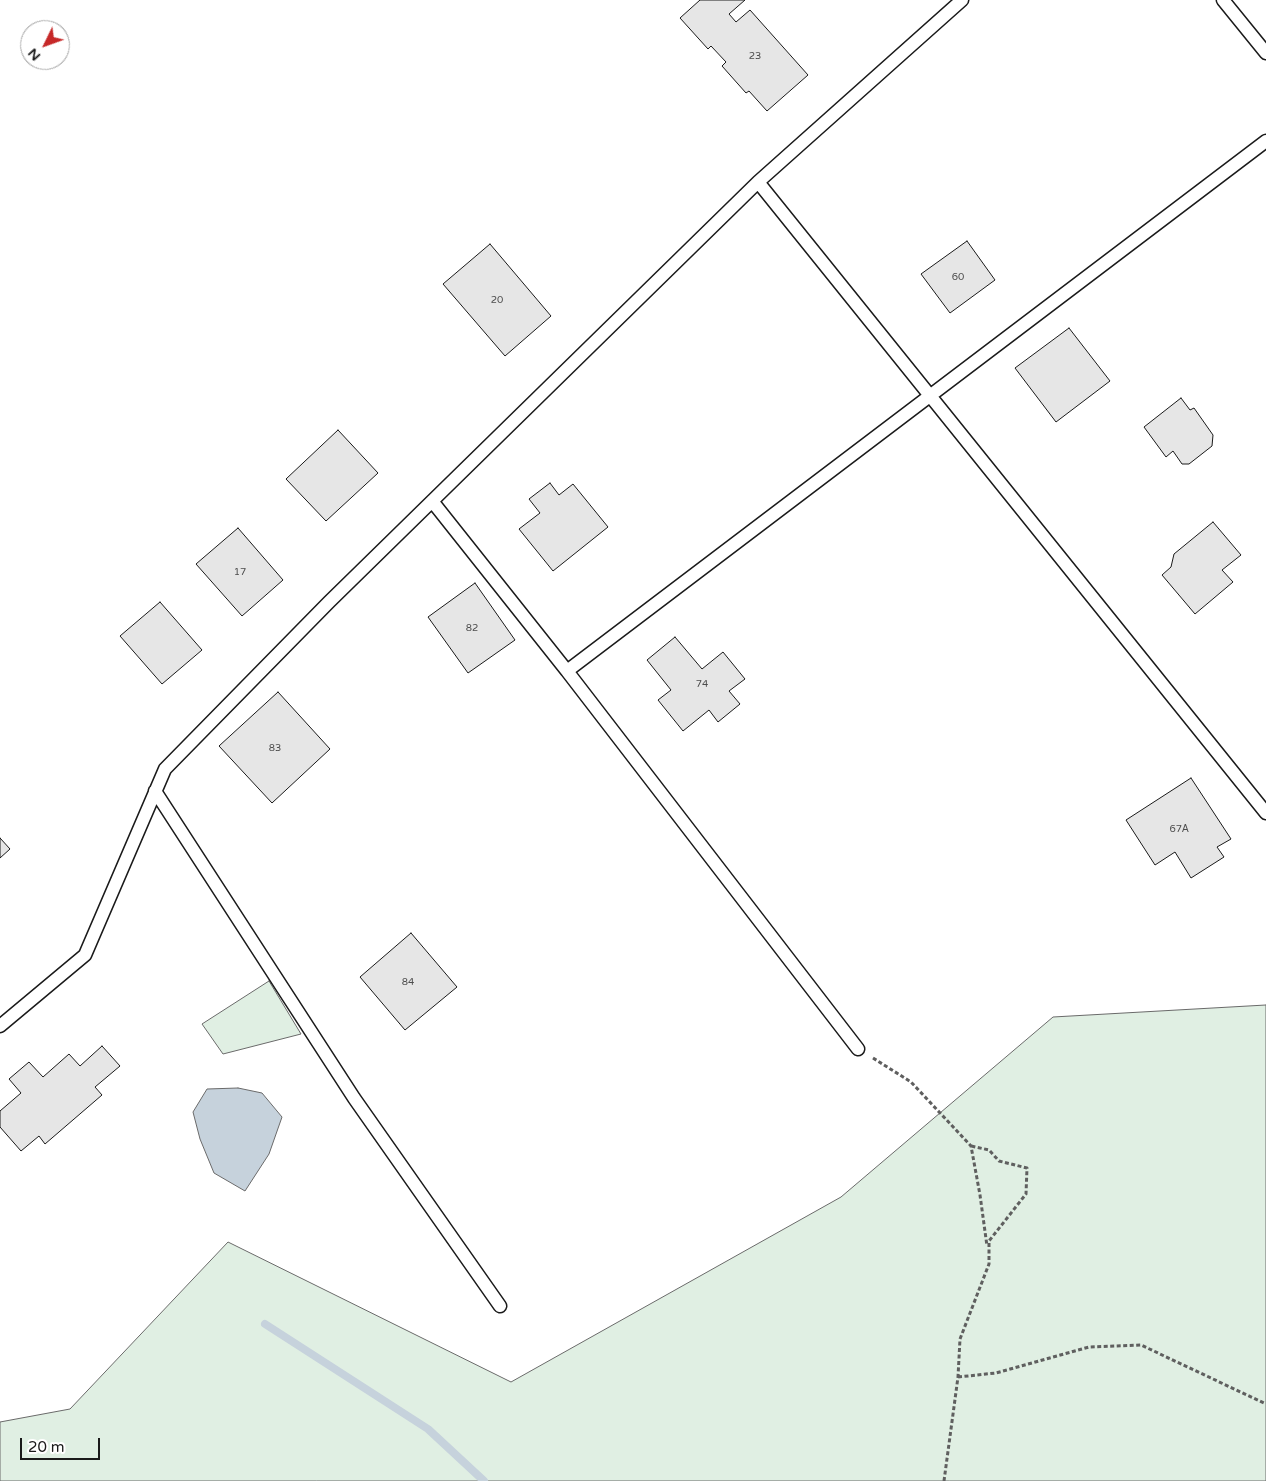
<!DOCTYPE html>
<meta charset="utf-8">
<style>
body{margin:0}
#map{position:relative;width:1266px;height:1481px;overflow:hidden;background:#fff;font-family:"Varela Round",sans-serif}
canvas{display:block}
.north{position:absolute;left:20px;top:20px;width:50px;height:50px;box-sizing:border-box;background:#fff;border:1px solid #a3a3a3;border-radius:50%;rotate:228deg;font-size:14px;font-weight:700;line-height:20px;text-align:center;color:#1a1a1a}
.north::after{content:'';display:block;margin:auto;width:18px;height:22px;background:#c62828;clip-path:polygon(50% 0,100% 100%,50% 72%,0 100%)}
.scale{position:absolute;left:20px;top:1438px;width:80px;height:22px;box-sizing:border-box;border:2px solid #1a1a1a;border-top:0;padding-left:6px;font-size:15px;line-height:18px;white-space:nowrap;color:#1a1a1a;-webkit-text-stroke:4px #fff;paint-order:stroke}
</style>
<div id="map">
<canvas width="1266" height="1481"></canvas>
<div class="north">N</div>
<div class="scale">20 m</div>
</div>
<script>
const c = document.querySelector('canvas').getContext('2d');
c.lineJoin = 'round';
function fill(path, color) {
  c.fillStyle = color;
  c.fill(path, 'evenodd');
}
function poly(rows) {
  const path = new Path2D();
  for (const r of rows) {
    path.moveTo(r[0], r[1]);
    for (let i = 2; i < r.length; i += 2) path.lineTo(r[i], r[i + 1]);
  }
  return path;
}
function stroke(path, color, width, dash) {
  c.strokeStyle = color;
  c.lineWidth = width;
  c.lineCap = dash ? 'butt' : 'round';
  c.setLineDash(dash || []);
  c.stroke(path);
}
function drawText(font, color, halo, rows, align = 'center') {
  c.font = font + ' "Varela Round",sans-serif';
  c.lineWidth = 4;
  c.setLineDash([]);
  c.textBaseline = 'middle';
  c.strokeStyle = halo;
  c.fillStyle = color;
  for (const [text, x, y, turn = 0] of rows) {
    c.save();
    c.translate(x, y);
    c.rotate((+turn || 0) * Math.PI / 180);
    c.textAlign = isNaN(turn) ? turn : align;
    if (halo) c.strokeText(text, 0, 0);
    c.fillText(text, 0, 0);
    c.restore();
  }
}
const green = poly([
 [269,981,301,1034,223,1054,202,1024,269,981],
 [1266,1005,1266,1481,0,1481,0,1422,70,1409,228,1242,511,1382,841,1197,1053,1017,1266,1005]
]);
fill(green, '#e0efe3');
stroke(green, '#6a6a6a', 1);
const water = poly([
 [238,1088,262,1093,282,1117,269,1154,245,1191,214,1173,200,1139,193,1112,207,1089,238,1088]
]);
fill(water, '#c6d2dc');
stroke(water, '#6a6a6a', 1);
stroke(poly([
 [265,1324,428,1429,484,1481]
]), '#c6d2dc', 8);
const building = poly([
 [700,0,745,0,729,14,736,22,750,10,808,75,767,111,749,91,746,93,722,66,726,62,711,46,708,49,680,18,700,0],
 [967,241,995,280,950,313,921,274,967,241],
 [490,244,551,316,505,356,443,284,490,244],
 [1069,328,1110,381,1056,422,1015,368,1069,328],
 [1181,398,1190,410,1194,408,1213,435,1212,446,1189,464,1182,464,1173,451,1166,457,1144,427,1181,398],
 [338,430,378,473,326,521,286,479,338,430],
 [550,483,559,495,573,484,608,527,553,571,519,529,540,513,529,499,550,483],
 [1213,522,1241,555,1222,570,1233,582,1195,614,1162,575,1171,567,1174,554,1213,522],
 [238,528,283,580,242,616,196,564,238,528],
 [475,583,515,640,468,673,428,617,475,583],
 [160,602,202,650,162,684,120,636,160,602],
 [675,637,702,669,723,652,745,679,729,691,740,704,718,722,709,710,683,731,658,700,671,690,647,660,675,637],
 [278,692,330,749,272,803,219,746,278,692],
 [1191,778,1231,839,1217,847,1224,857,1191,878,1175,852,1155,865,1126,820,1191,778],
 [0,838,10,849,0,858,0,838],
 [411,933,457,987,405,1030,360,977,411,933],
 [102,1046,120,1066,95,1087,102,1095,45,1144,39,1136,21,1151,0,1127,0,1111,21,1093,9,1079,29,1062,43,1077,69,1054,80,1066,102,1046]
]);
fill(building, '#e6e6e6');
stroke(building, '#1a1a1a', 1);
const lane = poly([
 [1223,0,1266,53],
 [758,182,1266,813],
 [432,501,567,671,1266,141],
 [567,671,858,1049],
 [155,791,354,1098,500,1306],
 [0,1026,85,955,165,769,329,602,758,182,962,0]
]);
stroke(lane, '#1a1a1a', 15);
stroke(poly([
 [873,1058,911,1082,971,1146,980,1195,987,1246],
 [958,1377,996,1373,1089,1347,1141,1345,1266,1404],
 [944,1481,958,1377,960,1339,989,1264,989,1241,1026,1194,1027,1168,999,1161,989,1150,971,1146]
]), '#5f5f5f', 3, [4, 2.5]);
stroke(lane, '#fff', 12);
drawText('10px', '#4d4d4d', null, [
 ["23",755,56],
 ["60",958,277],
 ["20",497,300],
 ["17",240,572],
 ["82",472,628],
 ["74",702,684],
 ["83",275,748],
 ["67А",1179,829],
 ["84",408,982]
]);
</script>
